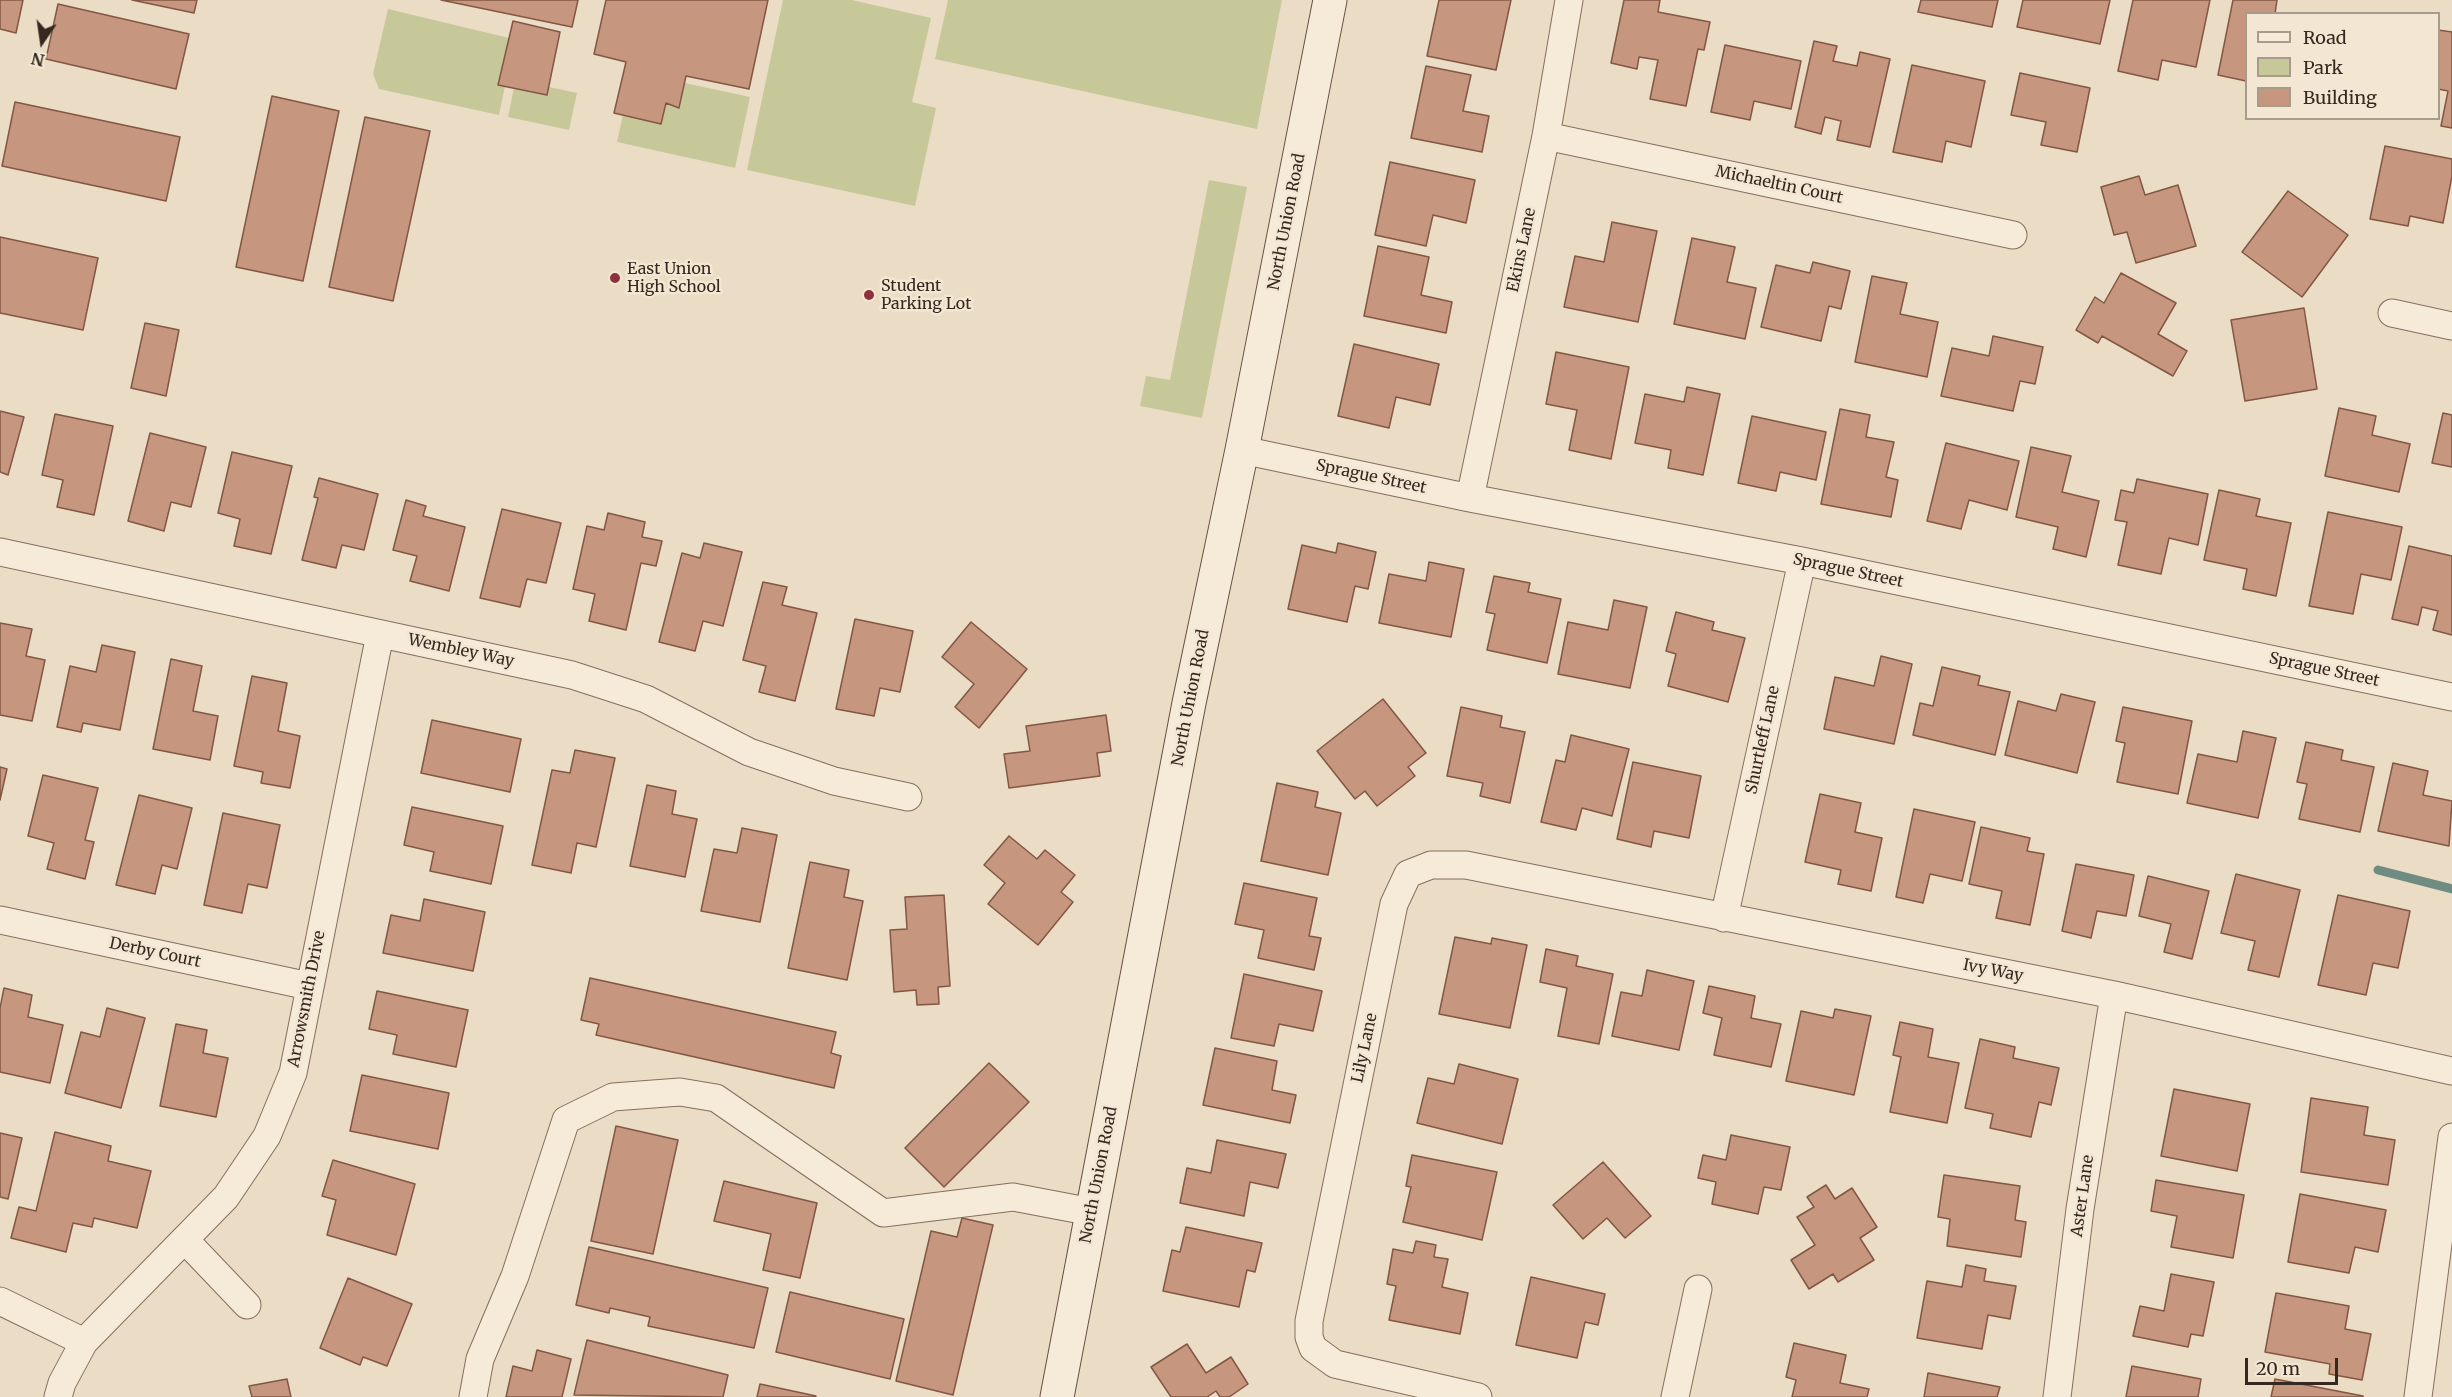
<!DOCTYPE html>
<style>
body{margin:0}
#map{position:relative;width:2452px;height:1397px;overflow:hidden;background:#ebdcc5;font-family:Merriweather,serif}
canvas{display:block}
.legend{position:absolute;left:2245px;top:12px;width:195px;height:108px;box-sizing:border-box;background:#f3e7d4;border:2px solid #a79b8c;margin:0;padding:8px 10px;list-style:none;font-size:18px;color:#36281f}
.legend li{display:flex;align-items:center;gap:12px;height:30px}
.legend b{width:30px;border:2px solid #a79b8c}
.north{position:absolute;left:12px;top:12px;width:60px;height:60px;-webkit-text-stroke:4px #f3e7d4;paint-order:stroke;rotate:193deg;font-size:16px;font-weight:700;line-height:24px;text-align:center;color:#36281f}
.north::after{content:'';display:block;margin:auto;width:21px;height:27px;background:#36281f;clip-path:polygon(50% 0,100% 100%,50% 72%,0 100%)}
.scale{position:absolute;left:2245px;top:1358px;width:93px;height:27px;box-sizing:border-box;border:3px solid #36281f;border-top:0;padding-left:8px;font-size:18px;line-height:21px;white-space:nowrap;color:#36281f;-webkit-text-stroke:4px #f3e7d4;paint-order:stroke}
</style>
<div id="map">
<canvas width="2452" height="1397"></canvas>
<ul class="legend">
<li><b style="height:8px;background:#f6ead8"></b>Road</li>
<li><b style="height:16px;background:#c7c89a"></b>Park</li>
<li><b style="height:16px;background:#c6967e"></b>Building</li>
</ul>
<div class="north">N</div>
<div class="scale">20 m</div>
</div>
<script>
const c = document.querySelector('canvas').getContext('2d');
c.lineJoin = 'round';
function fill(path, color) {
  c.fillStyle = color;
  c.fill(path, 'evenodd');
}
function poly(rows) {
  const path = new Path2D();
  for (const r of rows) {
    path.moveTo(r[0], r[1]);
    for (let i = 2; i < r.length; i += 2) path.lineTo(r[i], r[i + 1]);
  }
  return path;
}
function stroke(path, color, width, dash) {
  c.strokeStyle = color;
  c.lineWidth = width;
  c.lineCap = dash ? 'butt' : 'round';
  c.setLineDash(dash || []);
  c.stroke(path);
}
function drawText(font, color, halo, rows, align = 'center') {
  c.font = font + ' Merriweather,serif';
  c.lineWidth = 5;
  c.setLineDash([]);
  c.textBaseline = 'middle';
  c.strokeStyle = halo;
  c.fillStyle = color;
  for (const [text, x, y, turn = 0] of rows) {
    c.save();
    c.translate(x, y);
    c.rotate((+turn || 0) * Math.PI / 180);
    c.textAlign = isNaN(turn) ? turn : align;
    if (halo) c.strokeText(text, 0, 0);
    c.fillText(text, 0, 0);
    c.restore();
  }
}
fill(poly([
 [783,0,852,0,931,18,912,102,936,108,915,206,747,170],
 [948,0,1282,0,1257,129,935,59],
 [388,9,509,38,498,84,505,86,499,115,379,89,373,74],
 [685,83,750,97,735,168,617,142,623,115,661,124,666,103,680,107],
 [549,87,577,93,569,130,508,117,514,88,547,95],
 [1209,180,1247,187,1202,418,1140,406,1146,376,1170,380]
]), '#c7c89a');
stroke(poly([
 [2378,870,2452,889]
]), '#6e8c82', 9);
const building = poly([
 [0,0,23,0,16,33,0,29,0,0],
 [132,0,197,0,194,13,132,0],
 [441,0,578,0,572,27,441,0],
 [606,0,768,0,749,89,686,76,679,108,666,103,661,124,614,113,626,62,594,54,606,0],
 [1439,0,1511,0,1496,70,1427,56,1439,0],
 [1624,0,1660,0,1658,12,1710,22,1704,50,1698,49,1686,106,1650,99,1658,60,1639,57,1637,69,1611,63,1624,0],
 [1921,0,1998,0,1992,27,1918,12,1921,0],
 [2023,0,2110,0,2100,44,2017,27,2023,0],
 [2133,0,2210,0,2196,67,2162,60,2158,80,2118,71,2133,0],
 [2233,0,2277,0,2275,14,2246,14,2246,81,2218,75,2233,0],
 [58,4,189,34,176,89,46,59,58,4],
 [513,21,560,32,547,95,498,85,513,21],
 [2438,30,2452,32,2452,128,2441,126,2448,91,2438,89,2438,30],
 [1814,41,1837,46,1833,61,1857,66,1860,52,1890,59,1870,147,1837,140,1841,121,1825,117,1821,134,1795,127,1814,41],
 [1725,45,1801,61,1791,109,1754,101,1750,120,1711,112,1725,45],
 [1912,65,1985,81,1971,147,1946,141,1942,162,1893,152,1912,65],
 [1426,66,1471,75,1463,111,1489,116,1482,152,1411,138,1426,66],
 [2020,73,2090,88,2077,152,2041,145,2046,122,2011,115,2020,73],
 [272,96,339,111,303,281,236,267,272,96],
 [15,102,180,137,166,201,2,166,15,102],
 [365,117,430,131,393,301,329,287,365,117],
 [2385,146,2452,159,2452,176,2443,223,2410,216,2408,226,2370,219,2385,146],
 [1390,162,1475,180,1466,223,1433,215,1426,246,1375,235,1390,162],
 [2139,176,2145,195,2178,185,2196,246,2136,263,2127,232,2114,235,2101,187,2139,176],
 [2288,191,2348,235,2302,297,2242,252,2288,191],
 [1612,222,1657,231,1638,322,1564,307,1575,256,1604,262,1612,222],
 [0,237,98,258,83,330,0,313,0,237],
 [1692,238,1735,247,1727,282,1756,288,1745,339,1674,324,1692,238],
 [1378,246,1429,257,1421,295,1452,302,1446,333,1364,316,1378,246],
 [1813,262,1850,271,1841,309,1829,306,1821,341,1761,327,1776,265,1810,273,1813,262],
 [2121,273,2176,303,2158,334,2187,351,2173,376,2102,336,2098,343,2076,330,2095,297,2104,303,2121,273],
 [1872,276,1907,283,1900,314,1938,322,1927,377,1855,362,1872,276],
 [2304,308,2317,389,2245,401,2231,320,2304,308],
 [145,323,179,330,166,396,131,388,145,323],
 [1993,336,2043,347,2035,384,2020,381,2013,411,1941,396,1952,348,1989,356,1993,336],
 [1354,344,1439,364,1430,405,1396,397,1389,428,1338,416,1354,344],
 [1556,352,1629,367,1611,459,1569,450,1577,410,1546,404,1556,352],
 [1687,387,1720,394,1703,475,1668,468,1671,450,1635,443,1645,394,1684,402,1687,387],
 [2339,408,2376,416,2372,435,2410,444,2399,492,2325,476,2339,408],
 [1840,409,1870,415,1866,437,1894,442,1886,477,1898,480,1891,517,1821,504,1840,409],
 [0,411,24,417,8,475,0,472,0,411],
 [2443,413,2452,415,2452,467,2432,463,2443,413],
 [55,414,113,426,94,515,57,507,63,480,42,475,55,414],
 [1752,416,1826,432,1816,480,1780,472,1776,491,1738,483,1752,416],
 [150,433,206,447,191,507,171,502,164,531,128,521,150,433],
 [1946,443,2019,461,2007,510,1969,500,1961,529,1927,521,1946,443],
 [2031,447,2071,456,2062,492,2099,501,2086,557,2053,549,2058,527,2016,517,2031,447],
 [232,452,292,466,271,554,234,546,240,519,218,513,232,452],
 [319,478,378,494,364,550,342,545,336,568,302,560,318,498,314,497,319,478],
 [2137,479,2208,494,2198,545,2169,538,2161,574,2118,565,2127,522,2115,520,2121,490,2134,493,2137,479],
 [2219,490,2260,499,2256,516,2291,523,2276,596,2243,589,2247,569,2204,560,2219,490],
 [406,500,426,506,423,516,465,527,449,591,410,581,417,556,393,550,406,500],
 [502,509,561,523,546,583,527,579,520,607,480,598,502,509],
 [2328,512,2402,527,2391,580,2361,574,2353,614,2309,606,2328,512],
 [608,513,645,522,642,537,662,541,656,566,641,563,626,630,589,621,595,594,573,589,587,526,604,530,608,513],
 [704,543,742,552,723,626,703,621,695,651,659,642,682,553,700,558,704,543],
 [1338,543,1376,552,1368,589,1355,586,1347,622,1288,609,1302,545,1336,553,1338,543],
 [2409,546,2452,556,2452,635,2433,630,2438,611,2422,607,2418,625,2392,619,2409,546],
 [1429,562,1464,569,1451,637,1379,623,1389,574,1426,581,1429,562],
 [1494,576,1530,583,1528,592,1561,599,1547,663,1487,650,1495,614,1486,612,1494,576],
 [763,582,787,587,782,605,817,613,795,701,759,692,766,666,743,660,763,582],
 [1614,600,1647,607,1630,688,1558,674,1568,622,1608,630,1614,600],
 [1676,612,1714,622,1712,630,1745,638,1728,702,1668,686,1676,654,1666,651,1676,612],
 [855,619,913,631,900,692,880,688,874,716,836,709,855,619],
 [971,622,1027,669,979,728,955,707,974,684,942,657,971,622],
 [0,623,32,629,26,656,45,660,32,721,0,715,0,623],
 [102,645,135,652,120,730,83,723,81,732,57,727,70,666,96,672,102,645],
 [1881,656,1912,664,1894,744,1824,729,1835,677,1874,686,1881,656],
 [171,659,202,666,193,711,218,716,210,760,153,749,171,659],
 [1942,667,1980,676,1978,685,2010,692,1995,755,1913,735,1920,703,1933,706,1942,667],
 [252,676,287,683,278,731,300,736,290,788,261,783,263,772,234,766,252,676],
 [2061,694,2095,702,2077,773,2005,755,2018,701,2056,711,2061,694],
 [1383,699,1426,753,1408,767,1415,776,1377,806,1365,791,1355,799,1317,751,1383,699],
 [1461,707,1502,716,1500,727,1525,732,1510,803,1480,796,1483,783,1447,776,1461,707],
 [2123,707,2192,721,2178,794,2117,782,2125,743,2116,741,2123,707],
 [1106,715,1111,751,1097,753,1100,776,1009,788,1004,754,1030,751,1026,726,1106,715],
 [432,720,521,739,510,792,421,773,432,720],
 [2243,731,2276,738,2258,818,2187,803,2198,754,2237,762,2243,731],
 [1571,735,1629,749,1612,816,1582,808,1576,830,1541,822,1556,760,1565,762,1571,735],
 [2306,742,2343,750,2341,760,2374,767,2360,832,2299,819,2307,784,2297,782,2306,742],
 [575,750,615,758,596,847,577,843,571,873,532,865,552,770,570,773,575,750],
 [1633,762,1701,776,1689,838,1654,831,1651,847,1617,839,1633,762],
 [2393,763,2428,771,2423,795,2452,801,2449,846,2378,831,2393,763],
 [0,767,7,769,0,800,0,767],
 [43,775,98,788,85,840,94,842,85,879,47,869,54,843,28,836,43,775],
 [1277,783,1318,792,1315,807,1341,813,1328,875,1261,861,1277,783],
 [647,785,676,791,672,814,697,819,685,877,630,866,647,785],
 [1820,794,1861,803,1855,832,1882,838,1871,891,1838,884,1841,870,1805,862,1820,794],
 [139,795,192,808,177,869,162,865,155,894,116,885,139,795],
 [412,807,503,826,491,884,430,871,434,852,404,845,412,807],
 [1914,809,1975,822,1962,881,1930,874,1923,903,1896,897,1914,809],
 [223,813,280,825,267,888,248,884,242,913,204,905,223,813],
 [1981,827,2030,838,2027,851,2044,854,2030,925,1996,918,2002,891,1969,884,1981,827],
 [742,828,777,835,760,922,701,911,714,849,737,853,742,828],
 [1009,836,1037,859,1045,850,1075,875,1061,892,1073,902,1038,945,988,904,1005,883,984,865,1009,836],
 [810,862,849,870,844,897,863,901,847,980,788,968,810,862],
 [2076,864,2134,875,2126,916,2097,911,2091,938,2062,931,2076,864],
 [2236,874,2300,890,2279,977,2248,970,2255,941,2221,933,2236,874],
 [2148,876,2209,891,2192,959,2164,952,2171,924,2139,916,2148,876],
 [1244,883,1317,898,1309,936,1321,938,1314,970,1258,958,1264,930,1235,924,1244,883],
 [944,895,950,986,938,987,939,1004,917,1005,916,990,894,992,890,930,907,929,905,897,944,895],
 [2338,895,2410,911,2398,968,2373,963,2366,995,2318,985,2338,895],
 [424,899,485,912,473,971,383,953,391,915,420,921,424,899],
 [1455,937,1491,944,1492,938,1527,945,1510,1028,1439,1014,1455,937],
 [1546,949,1578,956,1576,966,1613,974,1599,1044,1558,1036,1567,988,1540,982,1546,949],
 [1647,970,1694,981,1679,1050,1612,1036,1621,992,1642,996,1647,970],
 [1244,974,1322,991,1313,1031,1279,1024,1274,1046,1231,1038,1244,974],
 [590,978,836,1032,831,1053,841,1056,834,1088,596,1035,599,1024,581,1020,590,978],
 [1709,986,1755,996,1751,1018,1781,1024,1771,1067,1714,1055,1722,1018,1703,1013,1709,986],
 [4,988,32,995,28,1017,63,1025,50,1083,0,1072,0,1008,4,988],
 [377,991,468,1010,456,1067,393,1054,397,1035,369,1029,377,991],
 [107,1008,145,1018,121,1108,65,1093,81,1032,100,1037,107,1008],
 [1835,1009,1871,1016,1854,1095,1786,1081,1801,1011,1833,1018,1835,1009],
 [1900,1022,1933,1029,1928,1057,1959,1063,1947,1123,1890,1112,1901,1057,1893,1055,1900,1022],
 [176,1024,207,1030,203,1053,228,1058,216,1117,160,1106,176,1024],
 [1980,1039,2015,1047,2013,1058,2059,1068,2051,1105,2039,1102,2031,1137,1990,1128,1993,1114,1965,1108,1980,1039],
 [1215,1048,1277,1061,1272,1090,1296,1095,1290,1123,1203,1105,1215,1048],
 [989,1063,1029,1102,944,1187,905,1148,989,1063],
 [1459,1064,1518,1079,1502,1144,1417,1123,1428,1078,1454,1084,1459,1064],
 [362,1075,449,1093,438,1149,350,1131,362,1075],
 [2174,1089,2250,1104,2237,1171,2161,1156,2174,1089],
 [2311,1098,2368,1107,2364,1135,2395,1140,2388,1185,2301,1172,2311,1098],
 [616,1126,678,1140,653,1254,591,1241,616,1126],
 [55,1132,111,1146,108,1161,151,1171,137,1228,94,1218,92,1227,73,1223,66,1252,11,1238,19,1207,36,1211,55,1132],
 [0,1133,22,1138,8,1199,0,1197,0,1133],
 [1731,1135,1790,1147,1781,1190,1764,1187,1758,1214,1712,1204,1716,1182,1698,1178,1703,1155,1726,1160,1731,1135],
 [1217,1140,1286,1154,1278,1188,1250,1182,1244,1216,1180,1203,1187,1168,1211,1173,1217,1140],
 [1412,1155,1497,1172,1482,1240,1403,1222,1411,1187,1406,1186,1412,1155],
 [333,1160,415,1184,396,1255,327,1235,336,1200,322,1196,333,1160],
 [1603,1162,1651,1216,1625,1238,1607,1218,1583,1239,1553,1205,1603,1162],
 [1944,1175,2020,1186,2015,1220,2026,1222,2021,1257,1947,1246,1950,1219,1938,1217,1944,1175],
 [2156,1180,2244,1195,2233,1258,2171,1247,2177,1216,2151,1211,2156,1180],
 [724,1181,817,1203,800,1278,763,1270,771,1234,714,1221,724,1181],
 [1826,1185,1835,1199,1852,1188,1877,1227,1860,1238,1874,1260,1838,1282,1833,1274,1809,1289,1791,1260,1815,1245,1797,1217,1814,1207,1807,1197,1826,1185],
 [2300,1194,2386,1210,2378,1252,2355,1247,2349,1273,2288,1262,2300,1194],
 [962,1218,993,1225,953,1395,896,1381,931,1231,957,1237,962,1218],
 [1186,1227,1262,1243,1255,1272,1247,1270,1239,1307,1163,1291,1172,1250,1180,1252,1186,1227],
 [1416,1241,1436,1245,1434,1257,1448,1259,1442,1287,1468,1293,1460,1334,1389,1320,1396,1286,1387,1284,1393,1249,1413,1253,1416,1241],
 [589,1247,768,1288,754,1348,648,1326,650,1317,610,1308,609,1313,576,1305,589,1247],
 [1966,1265,1986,1269,1984,1281,2016,1286,2010,1319,1988,1315,1982,1349,1917,1338,1927,1281,1962,1287,1966,1265],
 [2171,1274,2214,1282,2203,1336,2191,1334,2188,1347,2133,1336,2140,1306,2164,1311,2171,1274],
 [1531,1277,1605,1294,1598,1325,1585,1322,1577,1358,1516,1345,1531,1277],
 [348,1278,412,1304,387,1366,363,1357,360,1365,320,1348,348,1278],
 [790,1292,904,1319,890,1379,776,1352,790,1292],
 [2276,1293,2349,1306,2345,1329,2371,1334,2362,1380,2329,1374,2330,1364,2265,1352,2276,1293],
 [587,1340,728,1375,723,1397,574,1395,587,1340],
 [1794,1343,1846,1355,1840,1383,1869,1389,1867,1397,1792,1397,1796,1380,1786,1377,1794,1343],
 [1187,1344,1206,1373,1231,1357,1248,1384,1229,1397,1220,1397,1216,1391,1207,1397,1171,1397,1151,1367,1187,1344],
 [537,1350,571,1359,562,1397,506,1397,513,1366,532,1371,537,1350],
 [2132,1366,2201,1379,2198,1397,2126,1397,2132,1366],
 [1928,1373,2000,1387,1997,1397,1924,1397,1928,1373],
 [287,1379,291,1397,252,1397,249,1386,287,1379],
 [2275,1379,2363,1396,2363,1397,2271,1397,2275,1379],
 [760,1384,816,1396,815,1397,757,1397,760,1384]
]);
fill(building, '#c6967e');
stroke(building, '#825744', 1.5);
const street = poly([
 [1546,136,2013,235],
 [2392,313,2452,326],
 [1242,450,1470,498,1802,561,2452,697],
 [1470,498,1546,136,1569,0],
 [0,552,572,675,646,699,749,752,834,781,908,797],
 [1724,918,1802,561],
 [0,920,309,986],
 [186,1241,247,1305],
 [0,1301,84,1342],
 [58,1397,62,1383,84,1342,226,1197,267,1136,293,1073,380,634],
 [473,1397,480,1359,515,1276,566,1120,613,1097,680,1092,716,1098,883,1213,1013,1197,1092,1212],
 [1478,1397,1335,1364,1313,1348,1309,1337,1309,1321,1394,904,1408,874,1431,865,1466,865,2114,995,2452,1071],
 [1675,1397,1698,1289],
 [2057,1397,2080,1209,2114,995],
 [2418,1397,2452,1137]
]);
const secondary = poly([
 [1057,1397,1189,703,1242,450,1330,0]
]);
stroke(street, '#856e5d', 29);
stroke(secondary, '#665040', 35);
stroke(street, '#f6ead8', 27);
stroke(secondary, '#f6ead8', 33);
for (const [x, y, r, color] of [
 [615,278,6,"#8f313a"],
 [869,295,6,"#8f313a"]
]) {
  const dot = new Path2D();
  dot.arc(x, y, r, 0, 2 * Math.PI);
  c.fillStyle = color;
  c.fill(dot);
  stroke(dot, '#f3e7d4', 2);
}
drawText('16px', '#36281f', '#f3e7d4', [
 ["Michaeltin Court",1779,185,12],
 ["North Union Road",1287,222,-79],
 ["Ekins Lane",1522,250,-78],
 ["Sprague Street",1371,477,12],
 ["Sprague Street",1848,571,12],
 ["Wembley Way",461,651,12],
 ["Sprague Street",2324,670,12],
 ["North Union Road",1191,698,-79],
 ["Shurtleff Lane",1763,740,-78],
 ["Derby Court",155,953,12],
 ["Ivy Way",1993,971,11],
 ["Arrowsmith Drive",307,999,-79],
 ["Lily Lane",1365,1048,-78],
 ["North Union Road",1099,1175,-79],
 ["Aster Lane",2083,1196,-82]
]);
drawText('16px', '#36281f', '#f3e7d4', [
 ["East Union",627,269],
 ["High School",627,287],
 ["Student",881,286],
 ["Parking Lot",881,304]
], 'left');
</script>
